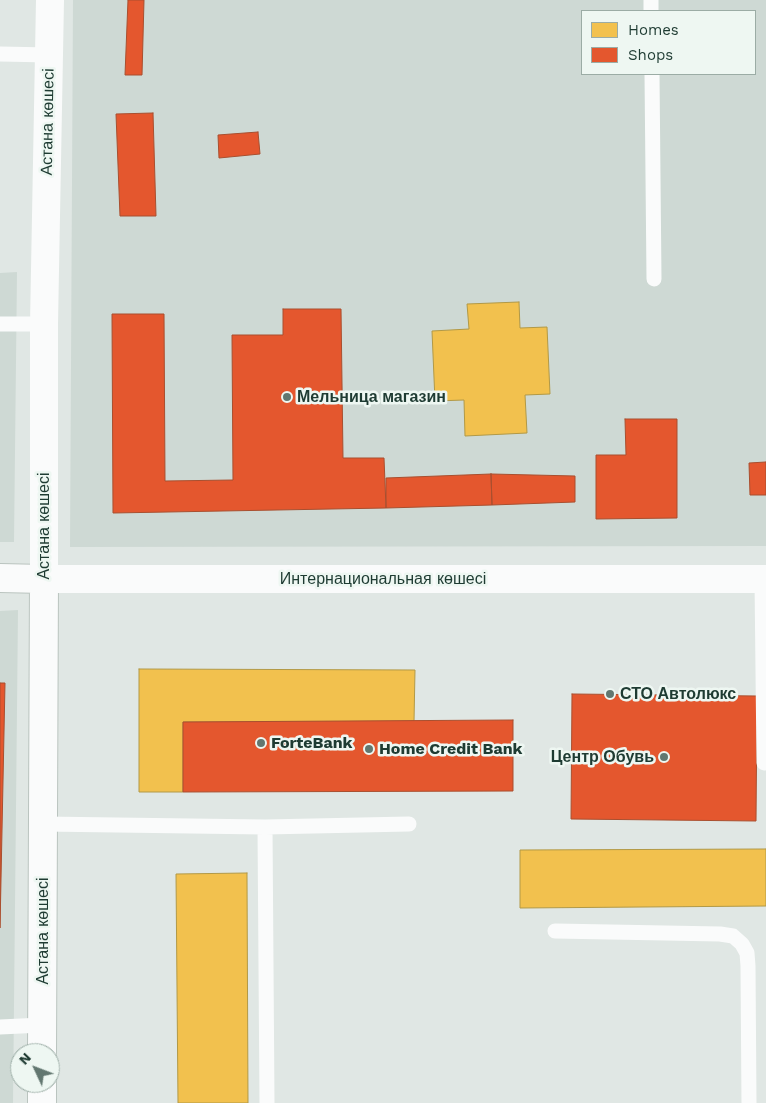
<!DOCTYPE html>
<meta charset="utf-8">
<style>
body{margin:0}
#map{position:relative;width:766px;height:1103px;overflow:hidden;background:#e0e7e4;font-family:"Work Sans",sans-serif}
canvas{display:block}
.legend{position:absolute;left:581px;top:10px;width:175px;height:65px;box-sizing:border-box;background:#eef7f2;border:1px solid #9baca5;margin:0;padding:6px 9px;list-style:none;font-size:15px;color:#1e3b32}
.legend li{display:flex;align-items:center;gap:10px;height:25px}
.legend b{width:25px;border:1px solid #9baca5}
.north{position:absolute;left:10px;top:1043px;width:50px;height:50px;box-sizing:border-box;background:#eef7f2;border:1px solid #9baca5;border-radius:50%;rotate:313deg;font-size:14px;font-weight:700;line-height:20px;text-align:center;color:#1e3b32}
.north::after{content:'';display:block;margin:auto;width:18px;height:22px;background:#627770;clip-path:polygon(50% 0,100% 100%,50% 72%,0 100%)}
</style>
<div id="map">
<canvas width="766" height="1103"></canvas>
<ul class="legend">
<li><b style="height:14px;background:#f2c14e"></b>Homes</li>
<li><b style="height:14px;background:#e4572e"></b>Shops</li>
</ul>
<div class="north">N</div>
</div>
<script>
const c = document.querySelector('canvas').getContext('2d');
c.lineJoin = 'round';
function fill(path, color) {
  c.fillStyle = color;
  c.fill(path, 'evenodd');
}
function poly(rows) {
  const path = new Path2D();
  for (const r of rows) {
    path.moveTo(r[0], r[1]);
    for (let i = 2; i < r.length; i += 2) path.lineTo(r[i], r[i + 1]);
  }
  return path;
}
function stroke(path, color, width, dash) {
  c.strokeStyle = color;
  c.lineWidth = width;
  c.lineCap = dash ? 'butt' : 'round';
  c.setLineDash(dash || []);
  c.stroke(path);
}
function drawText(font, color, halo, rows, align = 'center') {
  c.font = font + ' "Work Sans",sans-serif';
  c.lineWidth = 5;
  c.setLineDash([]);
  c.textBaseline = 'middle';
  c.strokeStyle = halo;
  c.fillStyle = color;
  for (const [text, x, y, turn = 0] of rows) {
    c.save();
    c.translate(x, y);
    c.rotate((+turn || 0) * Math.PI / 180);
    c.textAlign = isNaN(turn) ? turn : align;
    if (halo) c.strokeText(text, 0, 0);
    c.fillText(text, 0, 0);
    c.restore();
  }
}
fill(poly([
 [73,0,766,0,766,546,70,547],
 [582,11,755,11,755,74,582,74],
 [17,272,14,542,0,542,0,273],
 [18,610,13,1103,0,1103,0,611]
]), '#ced9d4');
const homes = poly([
 [519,302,520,328,547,327,550,394,525,395,527,433,465,436,464,400,435,401,432,331,469,329,467,304,519,302],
 [139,669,415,670,414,722,183,722,183,792,139,792,139,669],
 [766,849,766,906,520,908,520,850,766,849],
 [247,873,248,1103,178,1103,176,874,247,873]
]);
fill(homes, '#f2c14e');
stroke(homes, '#b29946', 1);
const shops = poly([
 [128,0,144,0,142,75,125,75,128,0],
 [153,113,156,216,120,216,116,114,153,113],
 [258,132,260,154,219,158,218,135,258,132],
 [283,309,341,309,343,458,384,458,386,508,113,513,112,314,164,314,165,481,233,480,232,335,283,335,283,309],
 [625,419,677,419,677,518,596,519,596,455,626,455,625,419],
 [766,462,766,495,750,495,749,463,766,462],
 [491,474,575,476,575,502,492,505,491,474],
 [491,474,492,505,386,508,386,478,491,474],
 [0,683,5,683,0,928,0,683],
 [572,694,757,696,756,821,571,819,572,694],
 [513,720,513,791,183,792,183,722,513,720]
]);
fill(shops, '#e4572e');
stroke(shops, '#a94f2f', 1);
const secondary = poly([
 [0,578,44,579,42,1053],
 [42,1103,42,1083]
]);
stroke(secondary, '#bac4bf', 30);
stroke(poly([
 [651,0,651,11],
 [0,54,50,55],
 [652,74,654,279],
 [0,324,44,324],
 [762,579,764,763],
 [43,824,265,827,409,824],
 [265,827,267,1103],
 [555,931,720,934,733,936,742,944,747,953,748,966,749,1103],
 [0,1027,42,1025]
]), '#fafbfb', 15);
stroke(poly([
 [44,579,44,324,50,0]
]), '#fafbfb', 28);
stroke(poly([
 [44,579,766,579]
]), '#fafbfb', 28);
stroke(secondary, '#fafbfb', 28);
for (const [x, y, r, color] of [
 [287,397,5,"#627770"],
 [610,694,5,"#627770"],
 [261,743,5,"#627770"],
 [369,749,5,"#627770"],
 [664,757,5,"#627770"]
]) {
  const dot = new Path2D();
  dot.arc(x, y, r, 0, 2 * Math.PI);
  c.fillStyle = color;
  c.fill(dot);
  stroke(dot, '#eef7f2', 2);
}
drawText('16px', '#1e3b32', '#eef7f2', [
 ["Астана көшесі",48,122,-89],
 ["Астана көшесі",44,526,-90],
 ["Интернациональная көшесі",383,579],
 ["Астана көшесі",43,931,-90]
]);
drawText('bold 16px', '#1e3b32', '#eef7f2', [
 ["Мельница магазин",297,397],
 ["СТО Автолюкс",620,694],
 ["ForteBank",271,743],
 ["Home Credit Bank",379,749],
 ["Центр Обувь",654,757,"right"]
], 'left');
</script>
